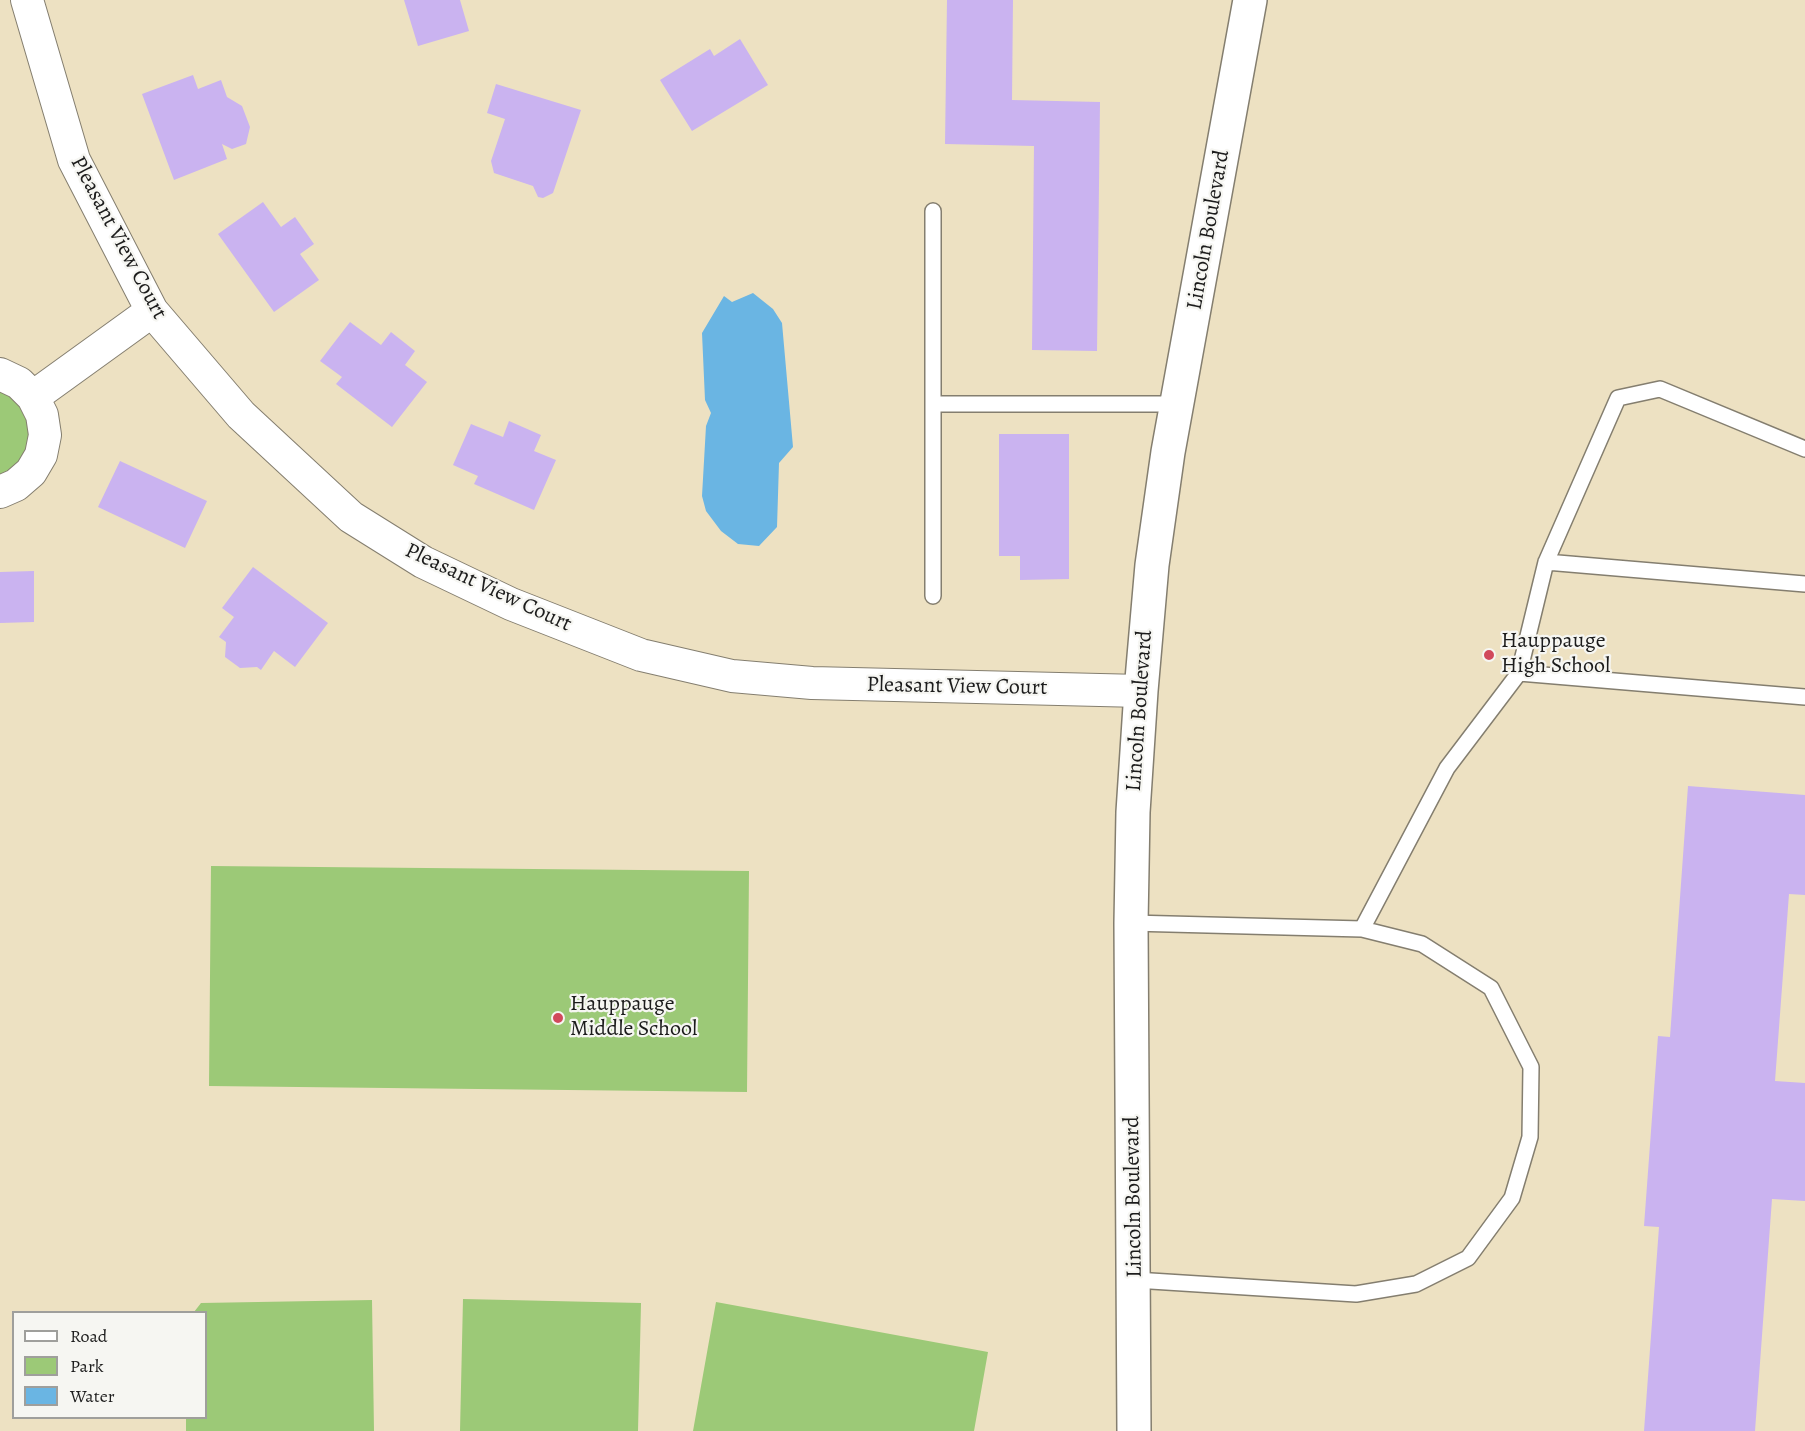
<!DOCTYPE html>
<style>
body{margin:0}
#map{position:relative;width:1805px;height:1431px;overflow:hidden;background:#ede1c2;font-family:Alegreya,serif}
canvas{display:block}
.legend{position:absolute;left:12px;top:1311px;width:195px;height:108px;box-sizing:border-box;background:#f6f6f2;border:2px solid #9f9f9c;margin:0;padding:8px 10px;list-style:none;font-size:18px;color:#1c1c1c}
.legend li{display:flex;align-items:center;gap:12px;height:30px}
.legend b{width:30px;border:2px solid #9f9f9c}
</style>
<div id="map">
<canvas width="1805" height="1431"></canvas>
<ul class="legend">
<li><b style="height:8px;background:#fff"></b>Road</li>
<li><b style="height:16px;background:#9cc977"></b>Park</li>
<li><b style="height:16px;background:#6ab5e3"></b>Water</li>
</ul>
</div>
<script>
const c = document.querySelector('canvas').getContext('2d');
c.lineJoin = 'round';
function fill(path, color) {
  c.fillStyle = color;
  c.fill(path, 'evenodd');
}
function poly(rows) {
  const path = new Path2D();
  for (const r of rows) {
    path.moveTo(r[0], r[1]);
    for (let i = 2; i < r.length; i += 2) path.lineTo(r[i], r[i + 1]);
  }
  return path;
}
function stroke(path, color, width, dash) {
  c.strokeStyle = color;
  c.lineWidth = width;
  c.lineCap = dash ? 'butt' : 'round';
  c.setLineDash(dash || []);
  c.stroke(path);
}
function drawText(font, color, halo, rows, align = 'center') {
  c.font = font + ' Alegreya,serif';
  c.lineWidth = 4.5;
  c.setLineDash([]);
  c.textBaseline = 'middle';
  c.strokeStyle = halo;
  c.fillStyle = color;
  for (const [text, x, y, turn = 0] of rows) {
    c.save();
    c.translate(x, y);
    c.rotate((+turn || 0) * Math.PI / 180);
    c.textAlign = isNaN(turn) ? turn : align;
    if (halo) c.strokeText(text, 0, 0);
    c.fillText(text, 0, 0);
    c.restore();
  }
}
fill(poly([
 [0,388,19,399,33,426,28,457,0,481],
 [211,866,749,871,747,1092,209,1086],
 [463,1299,641,1303,638,1431,460,1431],
 [372,1300,374,1431,186,1431,186,1418,206,1418,206,1312,194,1312,201,1303],
 [716,1302,988,1352,974,1431,693,1431]
]), '#9cc977');
fill(poly([
 [753,293,773,309,782,323,793,447,779,463,777,527,759,546,738,544,721,531,706,511,702,496,706,426,711,413,705,400,702,333,724,296,732,302]
]), '#6ab5e3');
fill(poly([
 [404,0,460,0,469,31,418,46],
 [947,0,1013,0,1012,100,1100,102,1097,351,1032,350,1034,146,945,144],
 [740,39,768,85,692,131,660,80,710,49,714,56],
 [193,75,198,89,221,80,227,97,242,106,250,127,246,144,232,149,222,144,227,159,174,180,142,94],
 [496,84,581,110,553,193,543,198,538,197,533,186,494,173,491,161,505,119,487,113],
 [263,202,281,227,295,217,314,244,300,254,319,280,274,312,218,234],
 [350,322,381,345,391,332,415,351,405,365,427,382,392,427,336,384,342,377,320,361],
 [509,421,541,435,534,451,556,460,534,510,474,484,478,476,453,465,471,424,503,437],
 [999,434,1069,434,1069,579,1020,580,1020,556,999,556],
 [120,461,207,501,185,548,98,507],
 [253,567,328,623,295,667,274,651,261,670,257,667,240,668,225,657,226,642,219,637,234,617,222,608],
 [34,571,34,622,0,623,0,572],
 [1688,786,1805,795,1805,895,1789,894,1775,1081,1805,1083,1805,1201,1772,1199,1755,1431,1644,1431,1659,1227,1644,1226,1658,1036,1670,1037]
]), '#cab3f0');
const lane = poly([
 [933,211,933,404,1177,404],
 [933,404,933,596],
 [1546,562,1805,584],
 [1519,673,1805,697],
 [1131,923,1362,929,1422,944,1491,988,1531,1067,1530,1137,1512,1198,1468,1258,1416,1284,1356,1294,1135,1280],
 [1362,929,1447,768,1519,673,1546,562,1618,398,1660,389,1805,449]
]);
const street = poly([
 [27,0,74,160,152,311,241,415,351,517,423,562,511,604,641,655,732,676,812,683,1141,691],
 [0,374,19,383,33,397,42,415,45,435,41,455,31,472,16,485,0,492],
 [33,397,152,311]
]);
const secondary = poly([
 [1134,1431,1131,923,1133,812,1141,691,1152,565,1168,452,1250,0]
]);
stroke(lane, '#847e6f', 18);
stroke(street, '#847e6f', 34);
stroke(secondary, '#847e6f', 36);
stroke(lane, '#fff', 15);
stroke(street, '#fff', 32);
stroke(secondary, '#fff', 33);
for (const [x, y, r, color] of [
 [1489,655,6,"#d1495b"],
 [558,1018,6,"#d1495b"]
]) {
  const dot = new Path2D();
  dot.arc(x, y, r, 0, 2 * Math.PI);
  c.fillStyle = color;
  c.fill(dot);
  stroke(dot, '#f6f6f2', 2);
}
drawText('22px', '#1c1c1c', '#f6f6f2', [
 ["Lincoln Boulevard",1209,230,-80],
 ["Pleasant View Court",118,238,62],
 ["Pleasant View Court",488,588,25],
 ["Pleasant View Court",957,687,1],
 ["Lincoln Boulevard",1140,711,-86],
 ["Lincoln Boulevard",1134,1197,-91]
]);
drawText('22px', '#1c1c1c', '#f6f6f2', [
 ["Hauppauge",1501,642],
 ["High School",1501,667],
 ["Hauppauge",570,1005],
 ["Middle School",570,1030]
], 'left');
</script>
